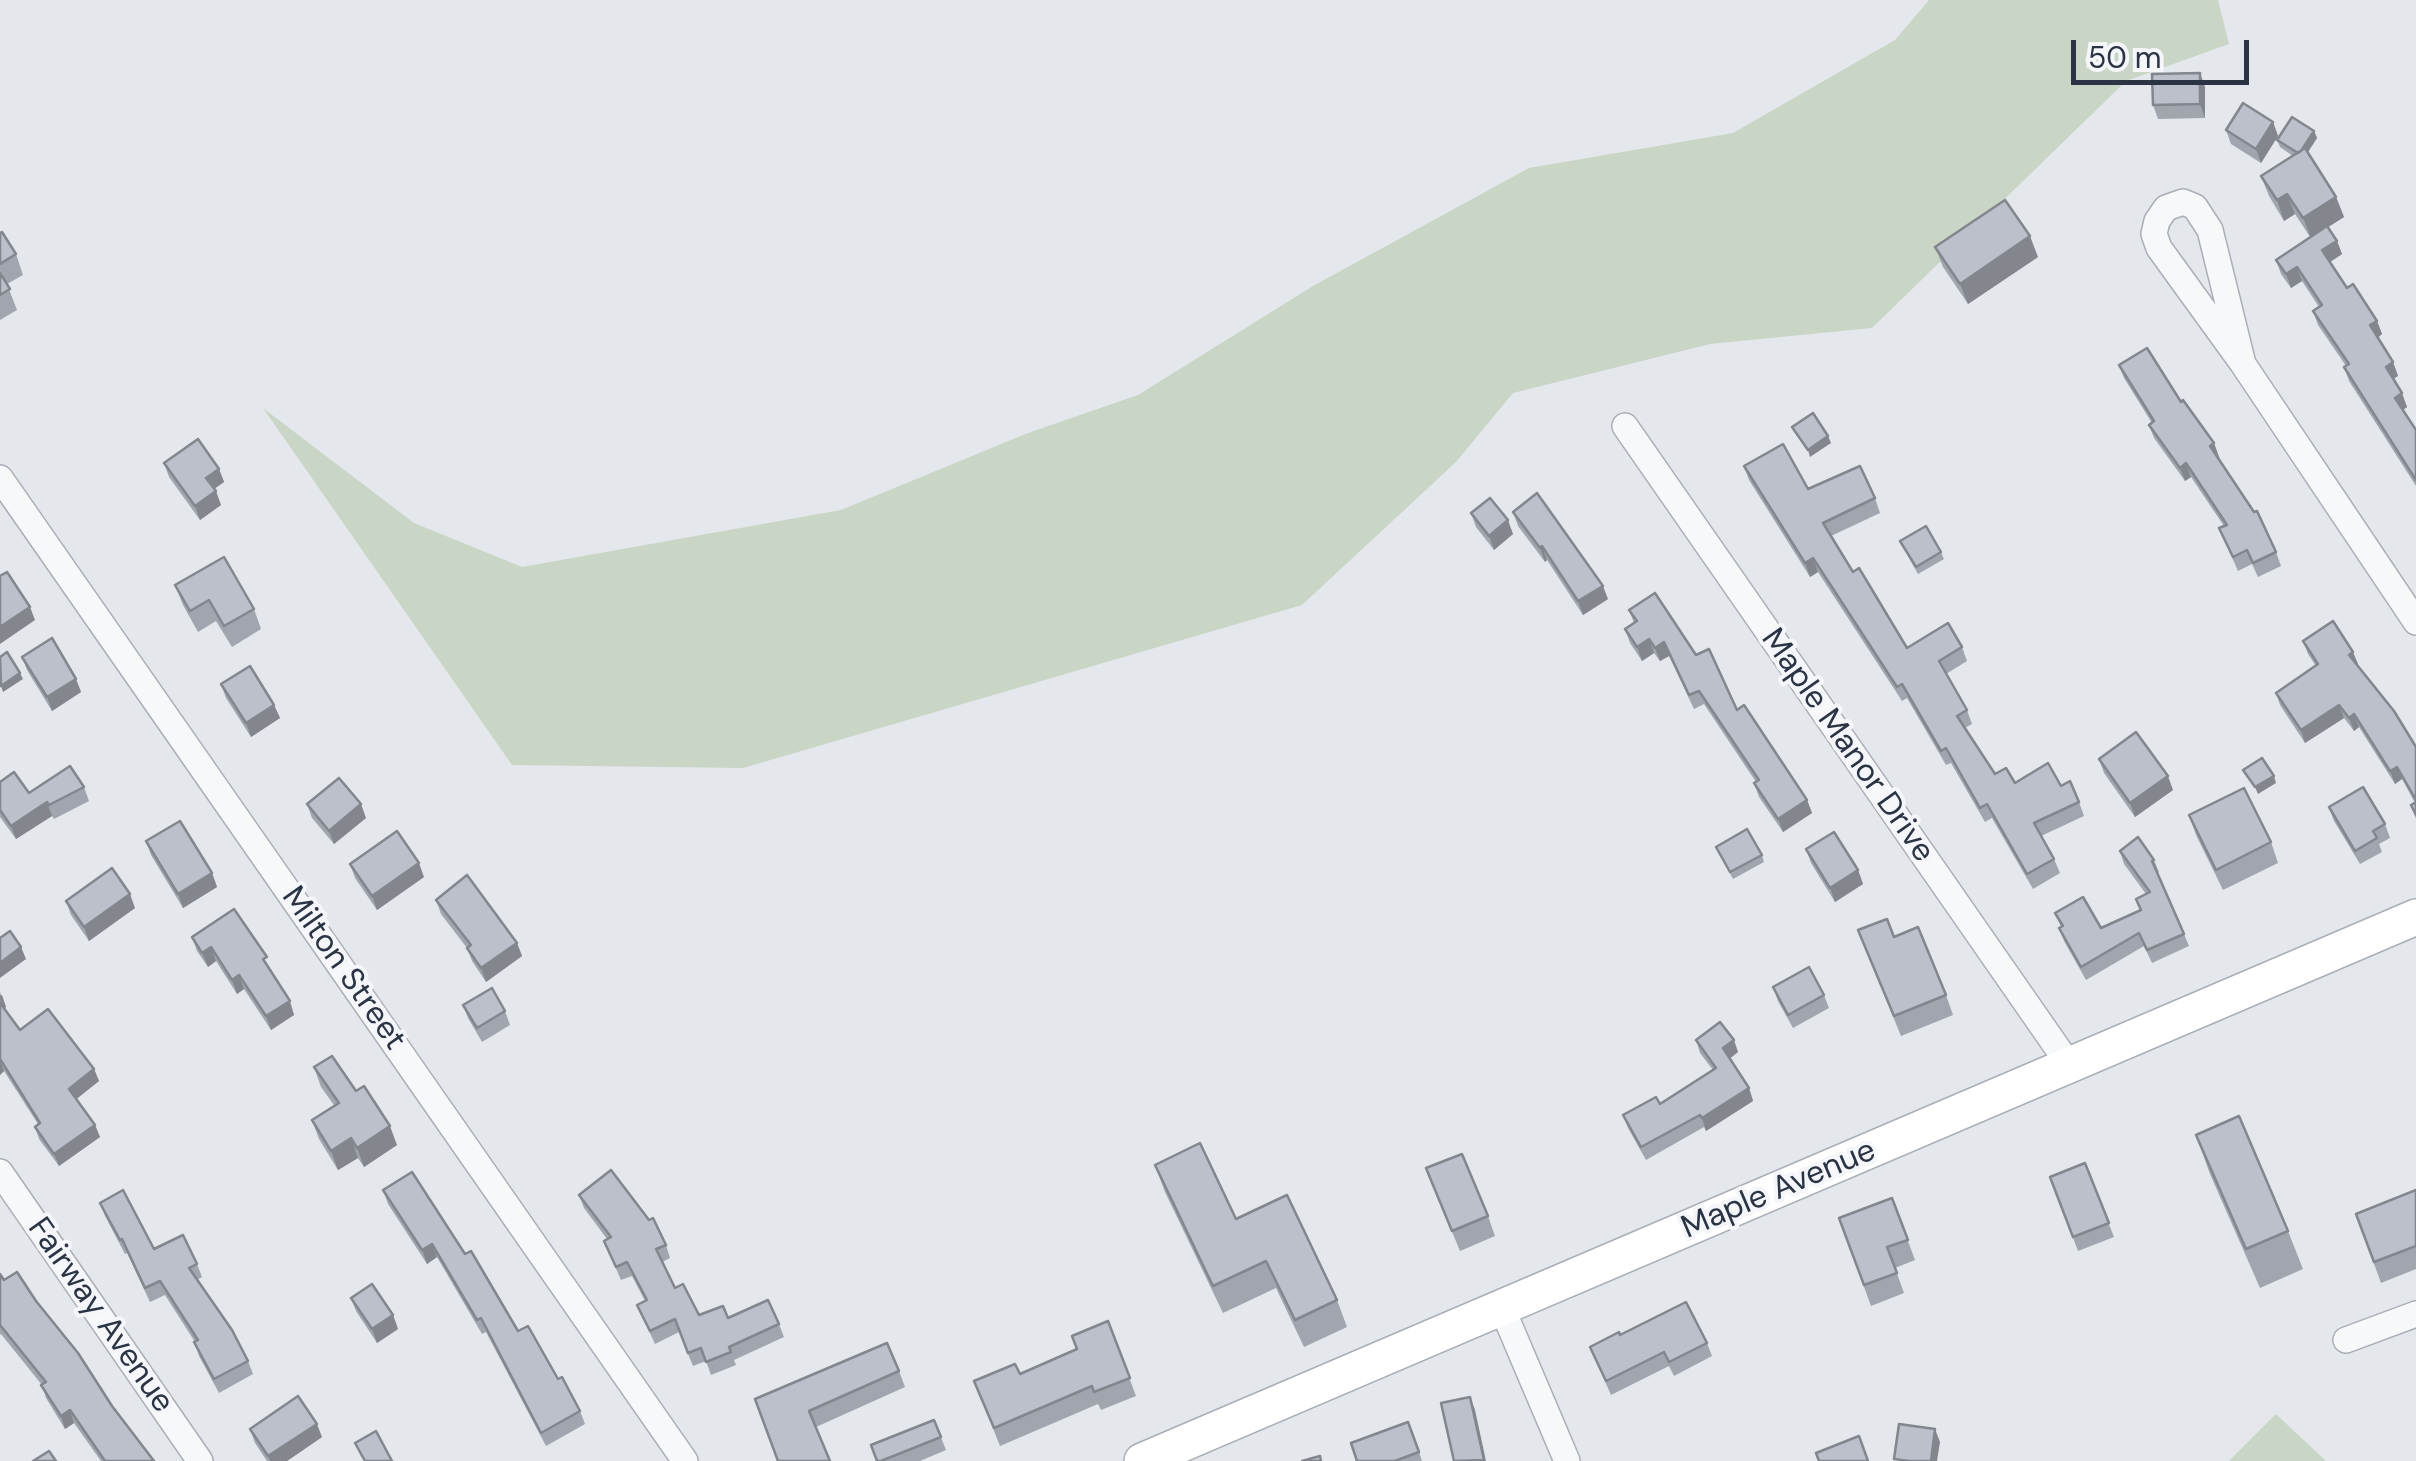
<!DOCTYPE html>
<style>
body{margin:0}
#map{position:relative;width:2416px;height:1461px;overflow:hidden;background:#e4e7ec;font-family:"DM Sans",sans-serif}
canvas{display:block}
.scale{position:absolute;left:2071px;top:40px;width:178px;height:45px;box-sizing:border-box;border:5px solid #2b3445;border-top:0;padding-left:12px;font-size:30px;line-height:35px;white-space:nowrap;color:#2b3445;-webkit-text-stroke:8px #f4f6f9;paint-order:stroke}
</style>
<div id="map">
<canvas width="2416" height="1461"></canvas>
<div class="scale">50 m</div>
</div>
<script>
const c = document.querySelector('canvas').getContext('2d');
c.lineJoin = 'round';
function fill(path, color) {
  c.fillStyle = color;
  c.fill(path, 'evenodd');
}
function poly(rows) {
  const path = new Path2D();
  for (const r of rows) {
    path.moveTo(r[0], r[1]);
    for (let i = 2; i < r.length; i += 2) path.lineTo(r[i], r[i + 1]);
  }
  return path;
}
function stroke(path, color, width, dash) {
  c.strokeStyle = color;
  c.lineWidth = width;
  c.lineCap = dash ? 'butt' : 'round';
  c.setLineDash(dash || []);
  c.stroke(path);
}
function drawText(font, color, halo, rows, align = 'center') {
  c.font = font + ' "DM Sans",sans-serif';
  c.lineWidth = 8;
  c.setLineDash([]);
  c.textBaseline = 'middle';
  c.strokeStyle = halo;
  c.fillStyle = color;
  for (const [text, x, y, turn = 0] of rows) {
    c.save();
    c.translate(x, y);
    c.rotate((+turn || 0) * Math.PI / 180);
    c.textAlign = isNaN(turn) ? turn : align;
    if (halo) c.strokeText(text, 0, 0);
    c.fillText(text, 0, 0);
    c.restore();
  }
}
fill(poly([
 [1929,0,2218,0,2229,44,2126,81,1872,328,1710,344,1513,393,1456,462,1302,605,743,768,512,765,263,408,414,523,522,567,841,510,1028,433,1138,395,1313,286,1529,168,1733,133,1895,40],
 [2276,1414,2326,1461,2229,1461]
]), '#c9d6c5');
const street = poly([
 [2243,364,2210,230,2195,207,2183,202,2166,208,2157,221,2154,234,2159,248,2243,364,2416,622],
 [1625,426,2070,1066],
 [0,478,685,1461],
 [0,1172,200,1461],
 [1502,1308,1567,1461],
 [2346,1340,2416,1314]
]);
const secondary = poly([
 [1142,1461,2416,917]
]);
stroke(street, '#a9aeb7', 28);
stroke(secondary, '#a9aeb7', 38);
stroke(street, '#f7f8fa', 25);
stroke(secondary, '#fff', 35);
fill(poly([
 [2205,87,2205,118,2158,119,2153,105],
 [2273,122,2278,136,2261,163,2231,144,2226,130],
 [2314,131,2317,138,2308,152,2336,197,2344,217,2328,227,2337,241,2342,254,2330,262,2347,288,2377,321,2382,334,2378,338,2393,362,2398,376,2393,379,2407,407,2403,410,2416,430,2416,486,2349,381,2344,367,2346,366,2318,325,2313,311,2319,307,2302,281,2291,288,2281,274,2276,260,2310,237,2295,214,2284,221,2269,196,2261,176,2293,156,2280,147,2277,140],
 [0,233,16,254,23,275,7,284,17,310,0,320],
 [1935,247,2038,257,1968,304,1943,267],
 [2119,365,2181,402,2214,443,2219,457,2217,458,2276,552,2281,566,2258,577,2252,564,2238,571,2219,528,2224,526,2191,477,2185,481,2154,438,2149,425,2152,423,2124,378],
 [164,463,219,469,224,482,214,489,221,505,200,520,169,477],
 [1744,466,1808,489,1875,498,1880,513,1831,536,1853,572,1907,648,1962,647,1967,661,1946,674,1967,710,1972,724,1965,728,1995,774,2015,783,2061,786,2079,802,2084,816,2041,836,2054,859,2060,873,2033,889,1992,818,1985,822,1951,763,1946,765,1907,698,1902,701,1818,572,1810,577,1749,480],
 [1513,512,1608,599,1583,615,1547,560,1545,562,1518,526],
 [1471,513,1513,534,1494,550,1476,527],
 [1900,541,1941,552,1944,559,1918,574],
 [175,585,254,609,261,629,232,647,216,621,198,632,183,605],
 [1629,610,1696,655,1807,800,1812,813,1783,832,1759,797,1754,783,1756,782,1704,704,1694,709,1669,656,1660,661,1654,653,1642,661,1630,643,1625,629,1634,623],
 [2303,641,2353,652,2357,665,2416,747,2416,819,2411,805,2415,803,2402,779,2395,784,2359,727,2354,731,2344,718,2305,743,2280,705,2276,693,2316,666,2308,654],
 [22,657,76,679,81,692,52,711,27,670],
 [221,684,274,705,280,718,251,737,226,698],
 [2099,759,2173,790,2135,817,2104,773],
 [0,782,29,793,84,787,89,801,54,819,52,816,16,839,0,817],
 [307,804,366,818,334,844,312,818],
 [2329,807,2385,824,2390,838,2379,844,2382,852,2360,864,2334,821],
 [2189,815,2271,842,2278,863,2223,890,2196,835],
 [146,841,212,873,217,887,183,908,151,855],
 [1716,847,1762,855,1764,862,1733,879],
 [1806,849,1858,870,1863,884,1835,902,1811,863],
 [2120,851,2154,860,2159,872,2158,873,2189,946,2152,963,2144,946,2086,980,2064,941,2059,928,2061,927,2055,913,2101,928,2140,910,2136,899,2146,894,2124,864],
 [350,864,424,877,377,910,355,878],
 [436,900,517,943,522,956,486,982,472,961,467,948,441,914],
 [66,901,135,908,89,941,71,915],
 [1858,930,1894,937,1946,995,1953,1015,1901,1036],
 [192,937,272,970,270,971,294,1015,271,1030,244,989,237,994,216,961,208,967,197,951],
 [1773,987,1824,995,1829,1008,1793,1028,1778,1001],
 [0,992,6,1007,4,1009,20,1030,94,1069,99,1081,76,1099,95,1125,100,1137,59,1166,39,1139,35,1127,38,1124,4,1071,0,1075],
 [463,1005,505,1011,510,1025,482,1042,468,1018],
 [1696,1040,1738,1052,1730,1058,1749,1088,1753,1101,1706,1131,1704,1127,1646,1160,1628,1128,1623,1115,1660,1104,1713,1070,1700,1053],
 [314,1067,356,1091,397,1145,364,1167,358,1158,338,1170,319,1139,312,1120,334,1105,321,1087],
 [2196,1135,2288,1231,2303,1269,2260,1288,2210,1174],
 [2085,1163,2114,1237,2078,1251,2050,1177],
 [1155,1165,1236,1219,1337,1300,1347,1327,1304,1347,1276,1288,1223,1313,1165,1192],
 [1426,1168,1488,1216,1495,1236,1460,1251],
 [383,1190,465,1254,518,1331,558,1379,580,1411,585,1424,546,1446,486,1332,482,1334,437,1257,427,1264,388,1204],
 [2416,1190,2416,1269,2381,1283,2356,1214],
 [579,1195,666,1245,670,1258,662,1262,675,1288,699,1315,779,1324,784,1337,734,1360,736,1365,711,1375,706,1361,693,1366,679,1332,655,1344,637,1305,645,1301,632,1276,621,1280,604,1241,607,1239,584,1208],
 [1892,1198,1915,1260,1895,1268,1904,1293,1871,1306,1839,1218],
 [100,1203,154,1249,197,1264,202,1277,197,1280,248,1361,253,1374,219,1393,199,1356,195,1342,165,1295,150,1302,127,1253,125,1254,105,1216],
 [0,1274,4,1280,36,1301,112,1406,154,1461,101,1461,74,1423,65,1429,46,1398,42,1385,1,1334,0,1335],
 [351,1298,393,1315,398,1329,377,1343,356,1311],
 [1108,1321,1136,1396,1101,1410,1098,1404,1000,1446,974,1381,1020,1374,1077,1350],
 [1707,1343,1712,1356,1674,1376,1669,1366,1611,1395,1590,1347],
 [899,1371,905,1387,816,1427,755,1399],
 [934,1420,946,1450,920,1461,877,1461],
 [250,1429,322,1437,287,1461,267,1461,255,1443],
 [1419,1452,1422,1461,1357,1461]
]), '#a1a5ae');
fill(poly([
 [2200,73,2205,87,2205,118,2200,104],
 [2273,122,2278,136,2261,163,2256,149],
 [2314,131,2317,138,2302,161,2299,154],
 [2287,194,2295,214,2284,221,2277,200],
 [2336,197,2344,217,2311,238,2303,218],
 [2030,236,2038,257,1968,304,1960,284],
 [2337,241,2342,254,2327,264,2322,250],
 [2297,267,2302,281,2291,288,2286,274],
 [2377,321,2382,334,2375,339,2370,325],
 [2393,362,2398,376,2391,380,2386,367],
 [2402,393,2407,407,2400,412,2395,398],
 [1828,436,1831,443,1810,457,1808,450],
 [2214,443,2219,457,2215,460,2210,446],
 [2186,463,2191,477,2185,481,2180,468],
 [219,469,224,482,211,491,206,478],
 [216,491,221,505,200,520,195,506],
 [1508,520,1513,534,1494,550,1489,536],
 [1542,546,1547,560,1545,562,1540,548],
 [1813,558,1818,572,1810,577,1805,563],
 [1603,586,1608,599,1583,615,1578,601],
 [30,607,35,620,0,644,0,627],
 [1649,639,1654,653,1642,661,1637,647],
 [1664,642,1669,656,1660,661,1655,648],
 [2353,652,2358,664,2353,667,2349,655],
 [20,673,23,679,3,692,1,686],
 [76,679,81,692,52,711,47,697],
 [274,705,280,718,251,737,246,723],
 [2339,705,2344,718,2305,743,2301,730],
 [2354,714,2359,727,2354,731,2349,718],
 [2397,767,2402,779,2395,784,2390,771],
 [2168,776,2173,790,2135,817,2130,803],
 [2274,776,2276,783,2258,794,2255,787],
 [1807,800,1812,813,1783,832,1778,819],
 [47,802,52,816,16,839,11,826],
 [361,804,366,818,334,844,329,831],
 [419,863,424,877,377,910,372,896],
 [1858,870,1863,884,1835,902,1830,888],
 [212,873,217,887,183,908,178,894],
 [130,894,135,908,89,941,84,927],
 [517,943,522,956,486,982,481,968],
 [21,947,26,959,0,978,0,963],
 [211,947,216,961,208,967,202,953],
 [239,975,244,989,237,994,232,980],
 [2,995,6,1007,1,1011,0,996],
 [290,1001,294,1015,271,1030,266,1016],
 [1734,1040,1738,1052,1728,1060,1723,1048],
 [0,1060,4,1071,0,1075],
 [94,1069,99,1081,74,1101,69,1089],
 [1749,1088,1753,1101,1706,1131,1702,1118],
 [95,1125,100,1137,59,1166,54,1154],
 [390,1126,397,1145,364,1167,357,1148],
 [351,1138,358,1158,338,1170,331,1151],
 [432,1244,437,1257,427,1264,422,1250],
 [393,1315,398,1329,377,1343,372,1329],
 [1470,1397,1475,1410,1486,1461,1485,1461],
 [70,1410,74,1423,65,1429,61,1416],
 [317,1424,322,1437,287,1461,270,1461,268,1456],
 [1935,1429,1940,1442,1937,1461,1931,1461]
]), '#83868d');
const building = poly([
 [2200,73,2200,104,2153,105,2152,74,2200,73],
 [2243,103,2273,122,2256,149,2226,130,2243,103],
 [2292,117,2314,131,2301,151,2298,153,2277,140,2292,117],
 [2305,148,2336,197,2303,218,2287,194,2277,200,2261,176,2305,148],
 [2005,200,2030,236,1960,284,1935,247,2005,200],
 [2327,226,2337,241,2322,250,2347,288,2353,284,2377,321,2370,325,2393,362,2386,367,2402,393,2395,398,2416,430,2416,480,2344,367,2349,364,2313,311,2322,305,2297,267,2286,274,2276,260,2327,226],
 [2,232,16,254,0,264,0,233,2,232],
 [0,273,10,289,0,295,0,273],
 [2147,348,2181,402,2183,400,2214,443,2210,446,2254,512,2257,511,2276,552,2253,563,2247,550,2233,557,2219,528,2227,525,2186,463,2180,468,2149,425,2154,421,2119,365,2147,348],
 [1813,413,1828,436,1808,450,1792,427,1813,413],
 [198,439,219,469,206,478,216,491,195,506,164,463,198,439],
 [1783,444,1808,489,1860,466,1875,498,1823,523,1853,572,1859,568,1907,648,1948,623,1962,647,1939,661,1967,710,1957,716,1995,774,2006,768,2015,783,2048,763,2061,786,2070,781,2079,802,2034,823,2054,859,2027,874,1987,804,1980,808,1946,748,1941,751,1902,684,1897,687,1813,558,1805,563,1744,466,1783,444],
 [1537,493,1603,586,1578,601,1542,546,1540,548,1513,512,1537,493],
 [1490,498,1508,520,1489,536,1471,513,1490,498],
 [1926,526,1941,552,1916,567,1900,541,1926,526],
 [224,557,254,609,224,626,209,600,190,611,175,585,224,557],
 [7,572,30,607,0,627,0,576,7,572],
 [1655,593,1696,655,1709,649,1737,710,1744,705,1807,800,1778,819,1754,783,1759,780,1699,691,1689,695,1664,642,1655,648,1649,639,1637,647,1625,629,1637,621,1629,610,1655,593],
 [2333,621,2353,652,2349,655,2394,711,2416,747,2416,800,2397,767,2390,771,2354,714,2349,718,2339,705,2301,730,2276,693,2318,664,2303,641,2333,621],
 [52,638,76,679,47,697,22,657,52,638],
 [7,652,20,673,1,686,0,657,7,652],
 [250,666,274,705,246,723,221,684,250,666],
 [2136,732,2168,776,2130,803,2099,759,2136,732],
 [2262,758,2274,776,2255,787,2243,770,2262,758],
 [70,766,84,787,49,805,47,802,11,826,0,810,0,782,14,772,29,793,70,766],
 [339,778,361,804,329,831,307,804,339,778],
 [2363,787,2385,824,2373,831,2377,838,2355,851,2329,807,2363,787],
 [2244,788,2271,842,2216,870,2189,815,2244,788],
 [2416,802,2416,815,2411,805,2416,802],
 [180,821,212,873,178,894,146,841,180,821],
 [1747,829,1762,855,1730,872,1716,847,1747,829],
 [397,831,419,863,372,896,350,864,397,831],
 [1834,832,1858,870,1830,888,1806,849,1834,832],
 [2138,837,2154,860,2152,861,2184,934,2147,950,2139,933,2081,967,2059,928,2063,926,2055,913,2083,897,2101,928,2141,910,2136,899,2150,892,2120,851,2138,837],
 [112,868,130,894,84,927,66,901,112,868],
 [467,875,517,943,481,968,467,948,471,945,436,900,467,875],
 [234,909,267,957,263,959,290,1001,266,1016,239,975,232,980,211,947,202,953,192,937,234,909],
 [1887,919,1894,937,1918,927,1946,995,1894,1016,1858,930,1887,919],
 [10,931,21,947,0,963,0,938,10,931],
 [1809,967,1824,995,1788,1015,1773,987,1809,967],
 [492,988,505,1011,477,1028,463,1005,492,988],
 [0,1003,20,1030,48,1009,94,1069,69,1089,95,1125,54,1154,35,1127,40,1123,0,1059,0,1003],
 [1720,1022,1734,1040,1723,1048,1749,1088,1702,1118,1700,1115,1641,1147,1623,1115,1656,1097,1660,1104,1716,1068,1696,1040,1720,1022],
 [332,1056,356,1091,364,1086,390,1126,357,1148,351,1138,331,1151,312,1120,339,1103,314,1067,332,1056],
 [2239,1116,2288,1231,2246,1249,2196,1135,2239,1116],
 [1200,1143,1236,1219,1287,1195,1337,1300,1295,1320,1266,1261,1213,1286,1155,1165,1200,1143],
 [1462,1154,1488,1216,1452,1231,1426,1168,1462,1154],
 [2085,1163,2109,1223,2073,1237,2050,1177,2085,1163],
 [611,1170,649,1220,653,1218,666,1245,656,1249,675,1288,683,1284,699,1315,723,1306,728,1318,768,1300,779,1324,729,1347,731,1352,706,1362,701,1348,688,1353,675,1319,650,1331,637,1305,647,1300,627,1262,616,1267,604,1241,611,1237,579,1195,611,1170],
 [412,1172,465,1254,471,1251,518,1331,528,1326,558,1379,562,1377,580,1411,541,1433,481,1318,477,1320,432,1244,422,1250,383,1190,412,1172],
 [123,1190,154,1249,183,1235,197,1264,189,1268,232,1330,248,1361,214,1379,194,1342,198,1340,160,1281,145,1288,122,1239,120,1240,100,1203,123,1190],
 [2416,1190,2416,1246,2374,1262,2356,1214,2416,1190],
 [1892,1198,1908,1240,1887,1247,1897,1273,1864,1285,1839,1218,1892,1198],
 [17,1272,36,1301,78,1353,112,1406,154,1461,105,1461,70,1410,61,1416,41,1385,46,1382,0,1325,0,1274,4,1280,17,1272],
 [372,1284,393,1315,372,1329,351,1298,372,1284],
 [1686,1302,1707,1343,1669,1362,1664,1352,1606,1381,1590,1347,1619,1332,1620,1335,1686,1302],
 [1108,1321,1130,1378,1094,1392,1092,1386,994,1428,974,1381,1015,1364,1020,1374,1077,1349,1072,1336,1108,1321],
 [887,1343,899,1371,809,1411,830,1461,778,1461,755,1399,887,1343],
 [298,1396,317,1424,268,1456,250,1429,298,1396],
 [1470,1397,1484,1460,1454,1461,1441,1403,1470,1397],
 [934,1420,941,1437,881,1461,877,1461,871,1445,934,1420],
 [1408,1422,1419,1452,1395,1461,1357,1461,1351,1443,1408,1422],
 [1899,1424,1935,1429,1931,1461,1909,1461,1894,1459,1899,1424],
 [376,1431,392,1461,365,1461,355,1443,376,1431],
 [1859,1436,1868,1461,1819,1461,1816,1453,1859,1436],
 [49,1451,56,1461,33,1461,49,1451],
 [1320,1456,1321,1461,1302,1461,1320,1456]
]);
fill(building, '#bbc0ca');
stroke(building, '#83868d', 2.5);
drawText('32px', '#2b3445', '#f4f6f9', [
 ["Maple Manor Drive",1847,746,55],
 ["Milton Street",343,969,55],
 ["Maple Avenue",1779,1190,-23],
 ["Fairway Avenue",100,1316,55]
]);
</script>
